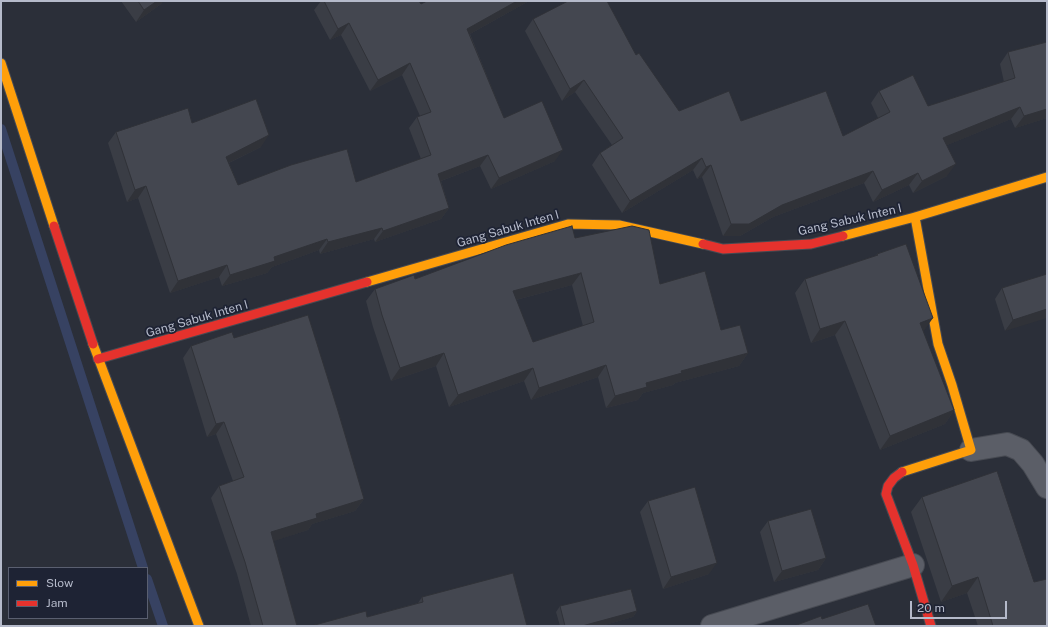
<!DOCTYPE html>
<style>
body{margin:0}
#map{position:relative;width:1048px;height:627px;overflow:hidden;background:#2b2f39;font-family:"Public Sans",sans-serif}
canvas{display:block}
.frame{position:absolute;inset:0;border:2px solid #b5baca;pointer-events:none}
.legend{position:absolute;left:8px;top:567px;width:140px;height:52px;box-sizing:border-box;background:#1e2334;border:1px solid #5a5f70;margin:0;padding:5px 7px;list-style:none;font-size:12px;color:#b5baca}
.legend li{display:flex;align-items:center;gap:8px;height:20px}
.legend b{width:20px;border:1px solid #5a5f70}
.scale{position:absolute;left:910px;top:601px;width:97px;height:18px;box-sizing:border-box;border:2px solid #b5baca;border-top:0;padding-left:5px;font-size:12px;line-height:14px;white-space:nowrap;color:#b5baca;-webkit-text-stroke:3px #1e2334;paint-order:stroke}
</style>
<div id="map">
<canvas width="1048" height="627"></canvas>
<div class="frame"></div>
<ul class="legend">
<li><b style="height:5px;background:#ff9f0a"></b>Slow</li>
<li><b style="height:5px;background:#e5322d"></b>Jam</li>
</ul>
<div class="scale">20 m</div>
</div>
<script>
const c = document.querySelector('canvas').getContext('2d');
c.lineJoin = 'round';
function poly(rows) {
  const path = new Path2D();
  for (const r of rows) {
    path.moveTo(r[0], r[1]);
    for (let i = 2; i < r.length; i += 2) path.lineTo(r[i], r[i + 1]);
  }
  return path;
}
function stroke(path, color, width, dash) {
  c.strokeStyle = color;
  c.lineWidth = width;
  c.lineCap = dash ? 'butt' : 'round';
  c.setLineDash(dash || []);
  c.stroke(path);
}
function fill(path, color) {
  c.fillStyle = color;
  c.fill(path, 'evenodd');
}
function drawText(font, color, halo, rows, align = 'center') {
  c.font = font + ' "Public Sans",sans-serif';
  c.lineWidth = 3.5;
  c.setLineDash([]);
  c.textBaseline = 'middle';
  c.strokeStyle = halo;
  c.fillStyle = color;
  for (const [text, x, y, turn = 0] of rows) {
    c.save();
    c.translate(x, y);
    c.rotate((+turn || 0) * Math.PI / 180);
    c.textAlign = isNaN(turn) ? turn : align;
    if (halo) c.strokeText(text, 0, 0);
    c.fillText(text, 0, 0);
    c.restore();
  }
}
stroke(poly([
 [1,129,143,568],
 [147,579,163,626]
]), '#374262', 10);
const street = poly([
 [971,450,1007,444,1021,450,1033,464,1047,487],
 [712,626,913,565]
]);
const slow = poly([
 [1,63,54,226],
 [843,236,915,217,1047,177],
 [367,282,568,224,619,225,703,244],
 [93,344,199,626],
 [902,472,971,450,952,385,938,344,915,217]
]);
const jam = poly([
 [54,226,93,344],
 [703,244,723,249,811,244,843,236],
 [98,359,367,282],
 [902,472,894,478,888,486,886,494,913,565,931,626]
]);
stroke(street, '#474a52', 24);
stroke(slow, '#474a52', 11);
stroke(jam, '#474a52', 11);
stroke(street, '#5b5e67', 22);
stroke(slow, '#ff9f0a', 9);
stroke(jam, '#e5322d', 9);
fill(poly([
 [121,1,163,1,161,4,136,22],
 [321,1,419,1,421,4,427,1,529,1,470,34,504,118,555,161,491,189,480,166,441,181,449,208,441,219,375,242,374,239,320,254,319,250,272,267,267,273,222,286,219,277,170,293,138,198,127,202,108,143,116,132,192,123,261,147,229,163,238,185,356,182,421,159,409,128,417,117,420,116,402,75,370,91,341,35,330,40,314,10],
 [533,19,636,55,679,111,741,121,843,136,878,118,871,103,879,91,928,106,1004,82,1000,64,1008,52,1047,42,1047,118,1015,128,1011,119,947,145,947,176,913,193,909,185,873,202,864,183,773,217,740,236,723,236,702,177,697,179,693,170,622,213,592,165,600,153,612,145,575,92,562,101,525,31],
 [575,238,660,284,721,330,748,353,739,366,675,383,673,385,643,393,638,400,606,408,598,377,531,400,524,381,449,407,436,366,391,381,373,327,366,301,375,289],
 [572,285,583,326,533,342,516,300],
 [877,254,923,332,954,410,945,424,880,450,835,335,811,343,795,293,805,279,876,256],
 [1047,274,1005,331,995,299,1002,288],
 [234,338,364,499,355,511,312,524,308,530,273,541,297,626,251,626,237,574,211,498,219,486,233,481,216,434,207,437,183,358,191,346],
 [922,497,1034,582,1047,626,978,626,967,593,941,602,911,512],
 [648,501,709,574,663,589,640,512],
 [768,521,826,558,818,570,774,582,760,532],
 [422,597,527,626,367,617,418,603],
 [560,606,637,611,633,617,601,626,560,626,556,612]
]), '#3a3d45');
fill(poly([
 [157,1,163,1,161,4,136,22,144,10],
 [517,1,529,1,459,40,467,29],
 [349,23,341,35,330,40,338,29],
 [410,63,402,75,370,91,378,80],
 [584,80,575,92,562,101,570,89],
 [1020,107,1011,119,935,150,943,138],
 [1047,109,1047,118,1015,128,1024,116],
 [269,135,261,147,218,168,226,157],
 [563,150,555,161,491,189,499,178],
 [488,155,480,166,430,185,438,174],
 [702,158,693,170,622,213,630,201],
 [956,164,947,176,913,193,922,181],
 [711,165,702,177,697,179,706,167],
 [873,171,864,183,773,217,740,236,723,236,731,224,782,205],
 [918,173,909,185,873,202,882,190],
 [146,186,138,198,127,202,135,190],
 [449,208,441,219,375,242,383,231],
 [382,228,374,239,320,254,328,242],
 [327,239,319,250,272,267,267,273,222,286,230,275,274,257],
 [227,265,219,277,170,293,178,281],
 [581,273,572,285,504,303,513,291],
 [1047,309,1047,318,1005,331,1013,320],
 [933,318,923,332,920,323],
 [845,321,835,335,811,343,820,329],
 [444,353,436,366,391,381,400,368],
 [748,353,739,366,675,383,673,385,643,393,638,400,606,408,615,396,646,383,681,371],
 [606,365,598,377,531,400,539,388],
 [533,368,524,381,449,407,458,395],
 [954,410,945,424,880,450,890,436],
 [224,422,216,434,207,437,216,424],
 [364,499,355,511,312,524,308,530,262,545,271,532,316,514],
 [826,558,818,570,774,582,782,571],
 [717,563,709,574,663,589,671,577],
 [978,577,967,593,941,602,952,586],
 [637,611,633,617,601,626,582,626]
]), '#303238');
const building = poly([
 [138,1,157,1,144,10,138,1],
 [324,1,419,1,421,4,427,1,517,1,467,29,504,118,542,101,563,150,499,178,488,155,438,174,449,208,383,231,382,228,328,242,327,239,274,257,275,261,230,275,227,265,178,281,146,186,135,190,116,132,188,108,192,123,256,99,269,135,226,157,238,185,291,165,347,149,356,182,431,155,417,117,431,112,410,63,378,80,349,23,338,29,324,1],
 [568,1,607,1,636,55,639,53,679,111,729,91,741,121,826,91,843,136,890,112,879,91,913,75,928,106,1015,78,1008,52,1047,42,1047,109,1024,116,1020,107,943,138,956,164,922,181,918,173,882,190,873,171,782,205,749,224,731,224,711,165,706,167,702,158,630,201,600,153,623,138,584,80,570,89,533,19,568,1],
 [572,226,575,238,632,226,649,230,660,284,705,271,721,330,740,325,748,353,681,371,682,373,646,383,647,387,615,396,606,365,539,388,533,368,458,395,444,353,400,368,382,315,375,289,414,275,415,279,506,245,572,226],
 [581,273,594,322,533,342,513,291,581,273],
 [906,244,933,318,920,323,954,410,890,436,845,321,820,329,805,279,878,255,877,254,906,244],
 [1047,274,1047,309,1013,320,1002,288,1047,274],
 [308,315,338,411,364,499,316,514,317,518,271,532,297,626,263,626,245,562,219,486,244,477,224,422,216,424,191,346,232,332,234,338,308,315],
 [997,471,1034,582,1047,579,1047,626,993,626,978,577,952,586,922,497,997,471],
 [695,487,717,563,671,577,648,501,695,487],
 [811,509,826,558,782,571,768,521,811,509],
 [513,573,527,626,311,626,366,611,367,617,423,602,422,597,513,573],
 [631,589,637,611,582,626,565,626,560,606,631,589],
 [868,604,876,626,794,626,821,616,822,619,868,604]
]);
fill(building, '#444750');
stroke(building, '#303238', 1);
drawText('12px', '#b5baca', '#1e2334', [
 ["Gang Sabuk Inten I",850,220,-13],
 ["Gang Sabuk Inten I",508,229,-16],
 ["Gang Sabuk Inten I",197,319,-16]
]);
</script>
